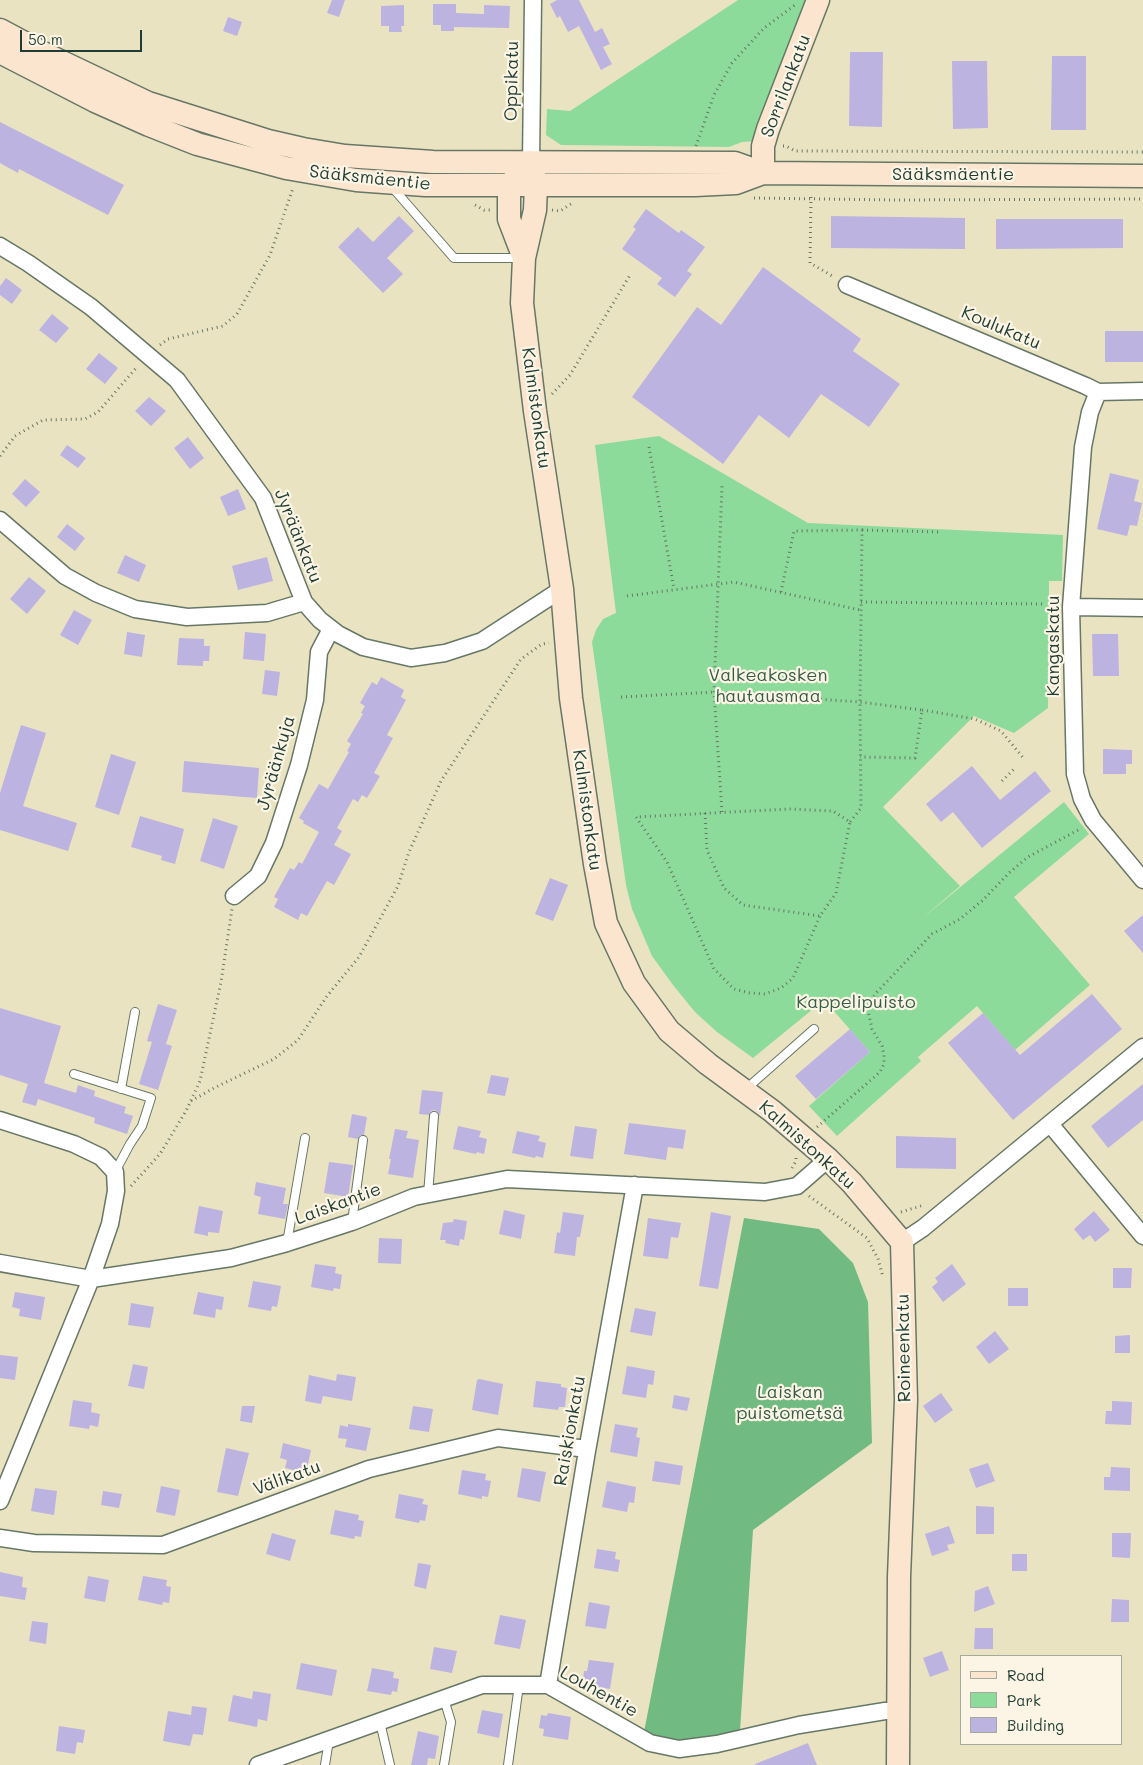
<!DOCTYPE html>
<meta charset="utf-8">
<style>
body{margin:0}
#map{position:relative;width:1143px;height:1765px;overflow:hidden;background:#eae3c2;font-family:Mali,sans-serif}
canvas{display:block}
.legend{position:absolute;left:960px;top:1655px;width:162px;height:90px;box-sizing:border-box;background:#fcf5e5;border:1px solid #a4ab9e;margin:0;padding:6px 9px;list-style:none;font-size:15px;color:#1f3d34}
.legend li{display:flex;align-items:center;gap:10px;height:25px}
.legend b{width:25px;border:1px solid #a4ab9e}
.scale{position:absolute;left:20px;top:30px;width:122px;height:22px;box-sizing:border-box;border:2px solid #1f3d34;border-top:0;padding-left:6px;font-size:15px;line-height:18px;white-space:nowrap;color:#1f3d34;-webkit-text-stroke:4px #fcf5e5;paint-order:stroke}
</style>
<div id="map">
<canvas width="1143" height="1765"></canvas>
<ul class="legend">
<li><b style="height:6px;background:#fce5cf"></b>Road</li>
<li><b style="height:14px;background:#8cdb9a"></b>Park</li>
<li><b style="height:14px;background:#bcb3e1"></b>Building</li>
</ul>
<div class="scale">50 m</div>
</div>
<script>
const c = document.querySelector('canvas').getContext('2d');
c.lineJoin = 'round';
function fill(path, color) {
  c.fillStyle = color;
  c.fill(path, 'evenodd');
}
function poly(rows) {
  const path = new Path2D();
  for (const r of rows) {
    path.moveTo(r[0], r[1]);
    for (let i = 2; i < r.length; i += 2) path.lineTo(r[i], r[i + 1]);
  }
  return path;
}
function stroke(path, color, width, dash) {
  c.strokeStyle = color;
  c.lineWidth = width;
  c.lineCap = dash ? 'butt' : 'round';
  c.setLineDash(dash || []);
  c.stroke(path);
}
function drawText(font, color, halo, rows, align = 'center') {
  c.font = font + ' Mali,sans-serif';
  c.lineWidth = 4.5;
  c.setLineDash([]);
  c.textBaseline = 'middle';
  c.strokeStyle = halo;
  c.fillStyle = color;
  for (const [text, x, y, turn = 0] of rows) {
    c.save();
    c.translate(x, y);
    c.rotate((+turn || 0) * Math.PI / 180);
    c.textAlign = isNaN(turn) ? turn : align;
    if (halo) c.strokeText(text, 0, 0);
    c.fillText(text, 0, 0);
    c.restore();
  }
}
fill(poly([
 [738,0,810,0,757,141,742,142,729,147,561,145,546,135,547,109,570,111],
 [659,436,808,523,1063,535,1062,581,1049,581,1048,708,1014,733,974,716,883,807,960,886,919,921,1064,802,1089,834,1014,897,1090,985,1015,1050,977,1006,918,1057,921,1061,837,1136,809,1106,870,1052,824,1000,753,1058,717,1032,695,1012,673,985,652,956,632,909,626,885,592,642,596,630,603,619,616,613,595,445]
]), '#8cdb9a');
fill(poly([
 [744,1218,819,1229,853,1263,868,1302,872,1443,753,1530,740,1731,692,1740,675,1741,653,1738,644,1732]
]), '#71bb82');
fill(poly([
 [332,0,345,0,339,17,327,13],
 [557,0,579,0,595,32,602,28,610,44,603,47,612,64,601,70,579,26,568,32,560,16,557,18,550,4],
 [433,4,456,4,456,13,484,14,484,5,510,6,509,28,454,27,454,31,441,31,441,25,433,25],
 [404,5,404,26,401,26,402,32,389,32,389,26,381,26,381,6],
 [228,17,242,22,237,36,223,31],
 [850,52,883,52,882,127,849,126],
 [1052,56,1086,56,1086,130,1051,130],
 [952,61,987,61,988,128,953,129],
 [0,122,124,185,108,215,19,169,18,173,0,163],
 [646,209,679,233,681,230,705,247,687,271,692,274,675,297,657,284,662,278,622,249,636,229,633,227],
 [399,216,414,231,387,258,403,274,383,293,338,247,358,227,373,242],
 [831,216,965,218,965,249,831,248],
 [996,219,1123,219,1123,248,996,249],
 [763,267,861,339,853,351,900,384,869,427,821,394,789,438,759,415,723,464,632,397,697,307,721,325],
 [6,278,22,290,12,304,0,295,0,286],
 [52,314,69,328,56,343,39,330],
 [1105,331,1143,331,1143,362,1105,362],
 [99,353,118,368,105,384,86,369],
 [149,397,166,411,151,426,135,411],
 [188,437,204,458,190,469,174,448],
 [67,445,86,458,78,468,60,455],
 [1110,473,1139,480,1134,501,1142,503,1137,526,1130,525,1127,536,1097,529],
 [25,479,40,492,26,507,12,494],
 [238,489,246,509,228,516,220,497],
 [67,524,85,538,75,551,57,537],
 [125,555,146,565,139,582,117,573],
 [267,557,273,581,238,590,232,566],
 [29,577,46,591,27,614,10,599],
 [74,610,92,620,78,645,60,635],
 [127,632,145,635,142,657,124,654],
 [245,632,266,634,264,661,243,659],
 [1092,634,1118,634,1119,676,1093,676],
 [179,638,204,639,204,646,210,646,209,661,203,661,203,666,177,665],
 [265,670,280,672,277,696,262,694],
 [381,677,404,690,401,697,406,700,387,735,393,738,374,773,380,776,367,798,362,795,358,802,353,799,337,828,342,831,334,845,351,854,334,885,327,881,307,916,301,913,298,920,274,907,278,899,274,897,290,868,294,870,299,862,302,864,319,832,303,823,304,821,299,818,319,784,328,789,349,752,347,751,351,744,347,741,363,714,361,713,365,706,360,703,372,682,377,685],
 [21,725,46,733,23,806,77,823,68,851,0,830,0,793],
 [1103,749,1132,750,1132,764,1126,764,1126,774,1103,774],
 [111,754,136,762,119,815,95,807],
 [184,761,259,768,257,798,182,792],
 [972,766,1000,800,1035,771,1051,791,982,848,953,812,941,822,926,804],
 [140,816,184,829,175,864,161,860,162,856,131,847],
 [213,818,238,826,224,869,200,861],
 [550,878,568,885,553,921,535,914],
 [1143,915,1143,953,1124,931],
 [1092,994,1122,1029,1013,1120,948,1043,983,1013,1020,1055],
 [158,1004,177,1010,166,1044,172,1046,158,1090,139,1084,152,1042,147,1041],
 [0,1008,61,1026,44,1083,76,1093,78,1085,95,1091,94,1096,126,1107,124,1113,133,1116,127,1134,94,1123,95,1118,38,1099,36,1106,22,1102,28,1084,0,1075],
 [850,1029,870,1052,816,1099,795,1076],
 [491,1075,509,1078,505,1096,487,1093],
 [1143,1084,1143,1120,1108,1148,1091,1126],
 [422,1090,443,1092,440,1116,435,1110,431,1111,429,1115,419,1114],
 [352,1114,367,1117,364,1135,360,1135,358,1139,348,1137],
 [629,1123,686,1130,683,1149,668,1147,666,1160,624,1154],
 [458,1126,481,1131,479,1137,487,1139,484,1154,477,1152,476,1154,453,1149],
 [575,1126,597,1129,593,1159,570,1156],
 [395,1129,408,1131,406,1138,419,1140,413,1178,388,1174,391,1159,389,1159],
 [517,1131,540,1136,538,1141,546,1143,543,1158,536,1156,535,1158,512,1153],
 [896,1136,956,1138,956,1169,896,1168],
 [329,1162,353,1165,348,1197,324,1193],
 [256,1182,286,1188,283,1204,288,1204,285,1219,258,1214,261,1197,254,1195],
 [199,1206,223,1211,219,1233,208,1232,208,1236,194,1233],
 [504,1210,525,1215,521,1239,499,1234],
 [1094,1211,1110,1230,1095,1242,1090,1235,1083,1240,1074,1229],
 [563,1212,584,1215,580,1237,577,1237,575,1256,554,1253,557,1232,560,1233],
 [711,1212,731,1216,718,1289,699,1286],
 [648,1218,681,1223,678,1238,671,1237,668,1259,643,1256],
 [454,1219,467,1221,464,1240,460,1239,459,1246,445,1243,446,1240,440,1240,443,1223,453,1222],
 [379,1238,402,1239,401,1264,378,1263],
 [315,1264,336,1267,335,1273,342,1275,340,1289,334,1288,333,1291,311,1287],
 [952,1264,966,1284,943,1302,932,1287,938,1282,935,1278],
 [1113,1268,1132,1268,1131,1288,1113,1288],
 [253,1281,281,1286,277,1307,272,1306,271,1311,248,1307],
 [1008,1288,1028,1288,1028,1306,1008,1306],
 [15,1292,45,1297,41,1320,19,1316,20,1309,12,1307],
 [198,1292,224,1297,222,1310,216,1309,215,1318,193,1314],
 [131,1303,154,1307,150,1328,128,1325],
 [635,1308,656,1312,652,1336,630,1332],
 [995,1331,1009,1349,989,1364,976,1347],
 [1130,1335,1130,1353,1115,1353,1115,1336],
 [0,1355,18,1357,15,1380,0,1378],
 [133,1364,148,1367,144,1389,128,1386],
 [627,1366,655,1371,653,1385,648,1384,646,1398,622,1394],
 [337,1374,356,1377,352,1401,323,1396,321,1404,305,1401,309,1375,336,1381],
 [479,1379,503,1384,498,1415,472,1410,477,1380],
 [536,1381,561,1384,561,1387,567,1388,565,1407,559,1407,558,1410,533,1407],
 [941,1393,953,1410,935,1423,923,1406],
 [674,1395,690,1398,687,1411,672,1408],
 [73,1400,92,1403,91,1412,100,1414,98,1427,90,1425,89,1429,69,1426],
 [1112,1401,1132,1402,1131,1425,1105,1424,1106,1411,1112,1411],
 [242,1406,255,1406,252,1423,240,1421],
 [413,1406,433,1409,429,1432,409,1429],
 [348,1424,371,1428,366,1451,345,1447,347,1439,338,1438,340,1425,348,1427],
 [615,1424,638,1428,636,1437,640,1438,637,1457,610,1452],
 [283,1443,311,1450,306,1473,285,1468,287,1460,280,1458],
 [226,1448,249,1453,238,1496,217,1492],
 [655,1461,683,1466,680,1485,652,1481],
 [988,1463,995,1481,976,1488,969,1469],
 [1111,1467,1130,1468,1130,1491,1104,1490,1104,1477,1110,1477],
 [522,1468,546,1472,540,1502,517,1497],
 [462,1470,486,1474,485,1480,491,1481,488,1497,482,1496,482,1499,458,1494],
 [607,1481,636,1487,634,1503,629,1502,627,1512,602,1507],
 [161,1486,180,1490,175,1516,156,1512],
 [35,1488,57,1491,54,1515,31,1511],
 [103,1491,122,1494,119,1508,101,1505],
 [399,1494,424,1499,422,1504,428,1505,425,1521,420,1520,419,1523,395,1518],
 [976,1506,994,1507,994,1534,976,1534],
 [335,1510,359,1515,358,1520,364,1521,361,1537,355,1536,354,1539,330,1534],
 [949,1526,955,1543,947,1545,949,1550,932,1556,925,1534],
 [272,1533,296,1540,290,1561,266,1554],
 [1112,1533,1131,1533,1130,1558,1112,1557],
 [597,1549,616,1552,615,1559,620,1560,618,1572,594,1568],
 [1012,1554,1027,1554,1027,1571,1012,1571],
 [418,1563,431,1565,426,1589,414,1586],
 [0,1572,23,1577,22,1587,27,1588,25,1600,0,1596],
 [88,1576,109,1580,105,1602,84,1598],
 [143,1576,167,1580,166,1586,171,1587,169,1603,163,1602,162,1605,138,1600],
 [988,1586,995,1604,974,1612,975,1591],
 [1112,1599,1129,1600,1129,1622,1111,1622],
 [589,1602,610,1606,606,1629,585,1626],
 [500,1615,526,1620,520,1649,494,1644],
 [32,1621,48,1623,46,1644,29,1641],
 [975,1628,993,1628,993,1649,974,1649],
 [434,1647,457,1651,452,1673,430,1669],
 [942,1651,949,1670,930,1677,923,1658],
 [589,1660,614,1663,610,1689,582,1685,584,1671,587,1671],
 [301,1663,337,1670,332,1696,296,1689],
 [372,1668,394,1672,393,1678,399,1679,397,1692,392,1691,391,1695,367,1691],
 [253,1691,271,1694,267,1721,258,1719,257,1727,228,1721,233,1695,252,1699],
 [192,1706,207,1708,203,1735,193,1734,190,1746,163,1741,168,1711,191,1715],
 [482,1710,503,1714,499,1738,477,1733],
 [548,1713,571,1717,568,1740,543,1736,544,1729,539,1728,541,1715,547,1716],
 [59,1726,85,1730,83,1743,77,1742,75,1754,56,1751],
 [418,1731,439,1736,435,1759,428,1758,427,1765,411,1765],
 [808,1743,817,1765,755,1765,755,1764]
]), '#bcb3e1');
const lane = poly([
 [392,187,454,258,521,258],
 [74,1074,151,1098,142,1126,130,1144,115,1172],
 [121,1089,135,1012],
 [746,1089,814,1029],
 [428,1195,434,1116],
 [352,1222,363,1140],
 [287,1243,305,1138],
 [444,1699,451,1722,444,1765],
 [380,1722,390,1765],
 [325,1765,329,1740],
 [508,1765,519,1685]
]);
const street = poly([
 [531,162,533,0],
 [0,246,28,263,91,307,177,380,263,498,304,602,320,620,338,634,363,647,411,658,445,653,482,641,562,589],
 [847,285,1086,386,1098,392,1143,391],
 [1098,392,1090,412,1083,447,1071,607,1075,774,1082,799,1093,820,1143,880],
 [0,520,65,576,96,593,135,609,187,617,267,613,304,602],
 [1071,607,1143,608],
 [234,896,258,876,274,843,299,765,315,700,319,652,331,629],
 [0,1120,74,1144,101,1157,115,1172,116,1191,110,1224,91,1279,0,1501],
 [1050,1124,1143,1236],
 [902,1242,923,1228,1143,1047],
 [0,1263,91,1279,231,1258,287,1243,352,1222,414,1197,507,1179,765,1192,797,1186,828,1159],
 [0,1538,34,1543,163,1545,369,1469,498,1438,587,1449],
 [548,1685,587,1451,635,1185],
 [258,1765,482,1685,548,1685,650,1743,679,1749,717,1744,799,1725,885,1711,897,1711]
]);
const secondary = poly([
 [0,30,43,53,148,103,268,141,303,149,345,156,433,162,735,163,763,173,1143,176],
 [0,52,95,101,149,125,197,144,286,168,356,180,425,185,695,185,736,183,763,173],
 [531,162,536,185,535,210,524,258,522,303,535,411,562,589,571,698,595,864,606,923,634,983,669,1031,708,1064,772,1111,828,1159,852,1183,902,1242,906,1400,899,1577,898,1765],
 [763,173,763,146,768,129,818,0],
 [520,174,509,185,509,219,524,258]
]);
stroke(lane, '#676', 10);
stroke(street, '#676', 19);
stroke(secondary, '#676', 25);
stroke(poly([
 [696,146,714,95,732,63,764,28,795,5],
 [783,146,786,146,795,151,1143,152],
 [811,197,810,263,834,277],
 [754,198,895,200,1143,199],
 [475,205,484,210,490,210],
 [552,210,560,211,571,204],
 [160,345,168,339,223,326,237,314,270,255,293,188],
 [552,394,570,375,630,275],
 [649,447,674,589],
 [0,456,15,436,43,420,85,419,98,412,137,367],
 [862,530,938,532],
 [781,592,794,531,862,530,860,702,861,808,850,822],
 [627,596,734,582,860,610],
 [861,602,1046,604],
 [621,697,714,692,860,702,922,710,915,758,860,757],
 [922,710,975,719,1001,731,1025,760],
 [1002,781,1016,767],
 [722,812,714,692,722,486],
 [705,813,707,850,724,888,743,905,820,916,836,893,850,822,833,811,789,809,636,817,667,862,714,969,734,989,750,993,765,994,781,988,793,978,820,916],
 [191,1101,214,1088,274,1059,298,1040,327,996,359,957,398,886,409,852,441,781,521,659,542,644,549,643],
 [817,1127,880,1072,884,1064,884,1055,882,1046,872,1029,868,1010,870,1002,877,992,932,934,960,919,983,900,1010,872,1028,857,1080,829],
 [792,1168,796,1161,796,1156],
 [131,1186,160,1154,186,1111,200,1081,221,982,232,909],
 [809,1196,867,1238,878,1259,883,1277],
 [901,1212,924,1205]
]), '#676', 3, [1, 4]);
stroke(lane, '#fff', 8);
stroke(street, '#fff', 16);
stroke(secondary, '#fce5cf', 22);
drawText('18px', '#1f3d34', '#fcf5e5', [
 ["Oppikatu",512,81,-89],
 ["Sorrilankatu",786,86,-69],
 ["Sääksmäentie",953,174],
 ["Sääksmäentie",370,178,6],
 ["Koulukatu",1001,328,23],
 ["Kalmistonkatu",536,408,82],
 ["Jyräänkatu",298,536,68],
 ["Kangaskatu",1053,646,-90],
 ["Jyräänkuja",276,763,-74],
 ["Kalmistonkatu",587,810,82],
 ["Kalmistonkatu",807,1145,42],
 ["Laiskantie",338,1204,-20],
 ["Roineenkatu",904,1348,-91],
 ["Raiskionkatu",570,1431,-80],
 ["Välikatu",287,1478,-20],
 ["Louhentie",599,1692,29]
]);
drawText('18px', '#355d48', '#fcf5e5', [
 ["Valkeakosken",768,675],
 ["hautausmaa",768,696],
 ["Kappelipuisto",856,1002],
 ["Laiskan",790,1392],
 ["puistometsä",790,1413]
]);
</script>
